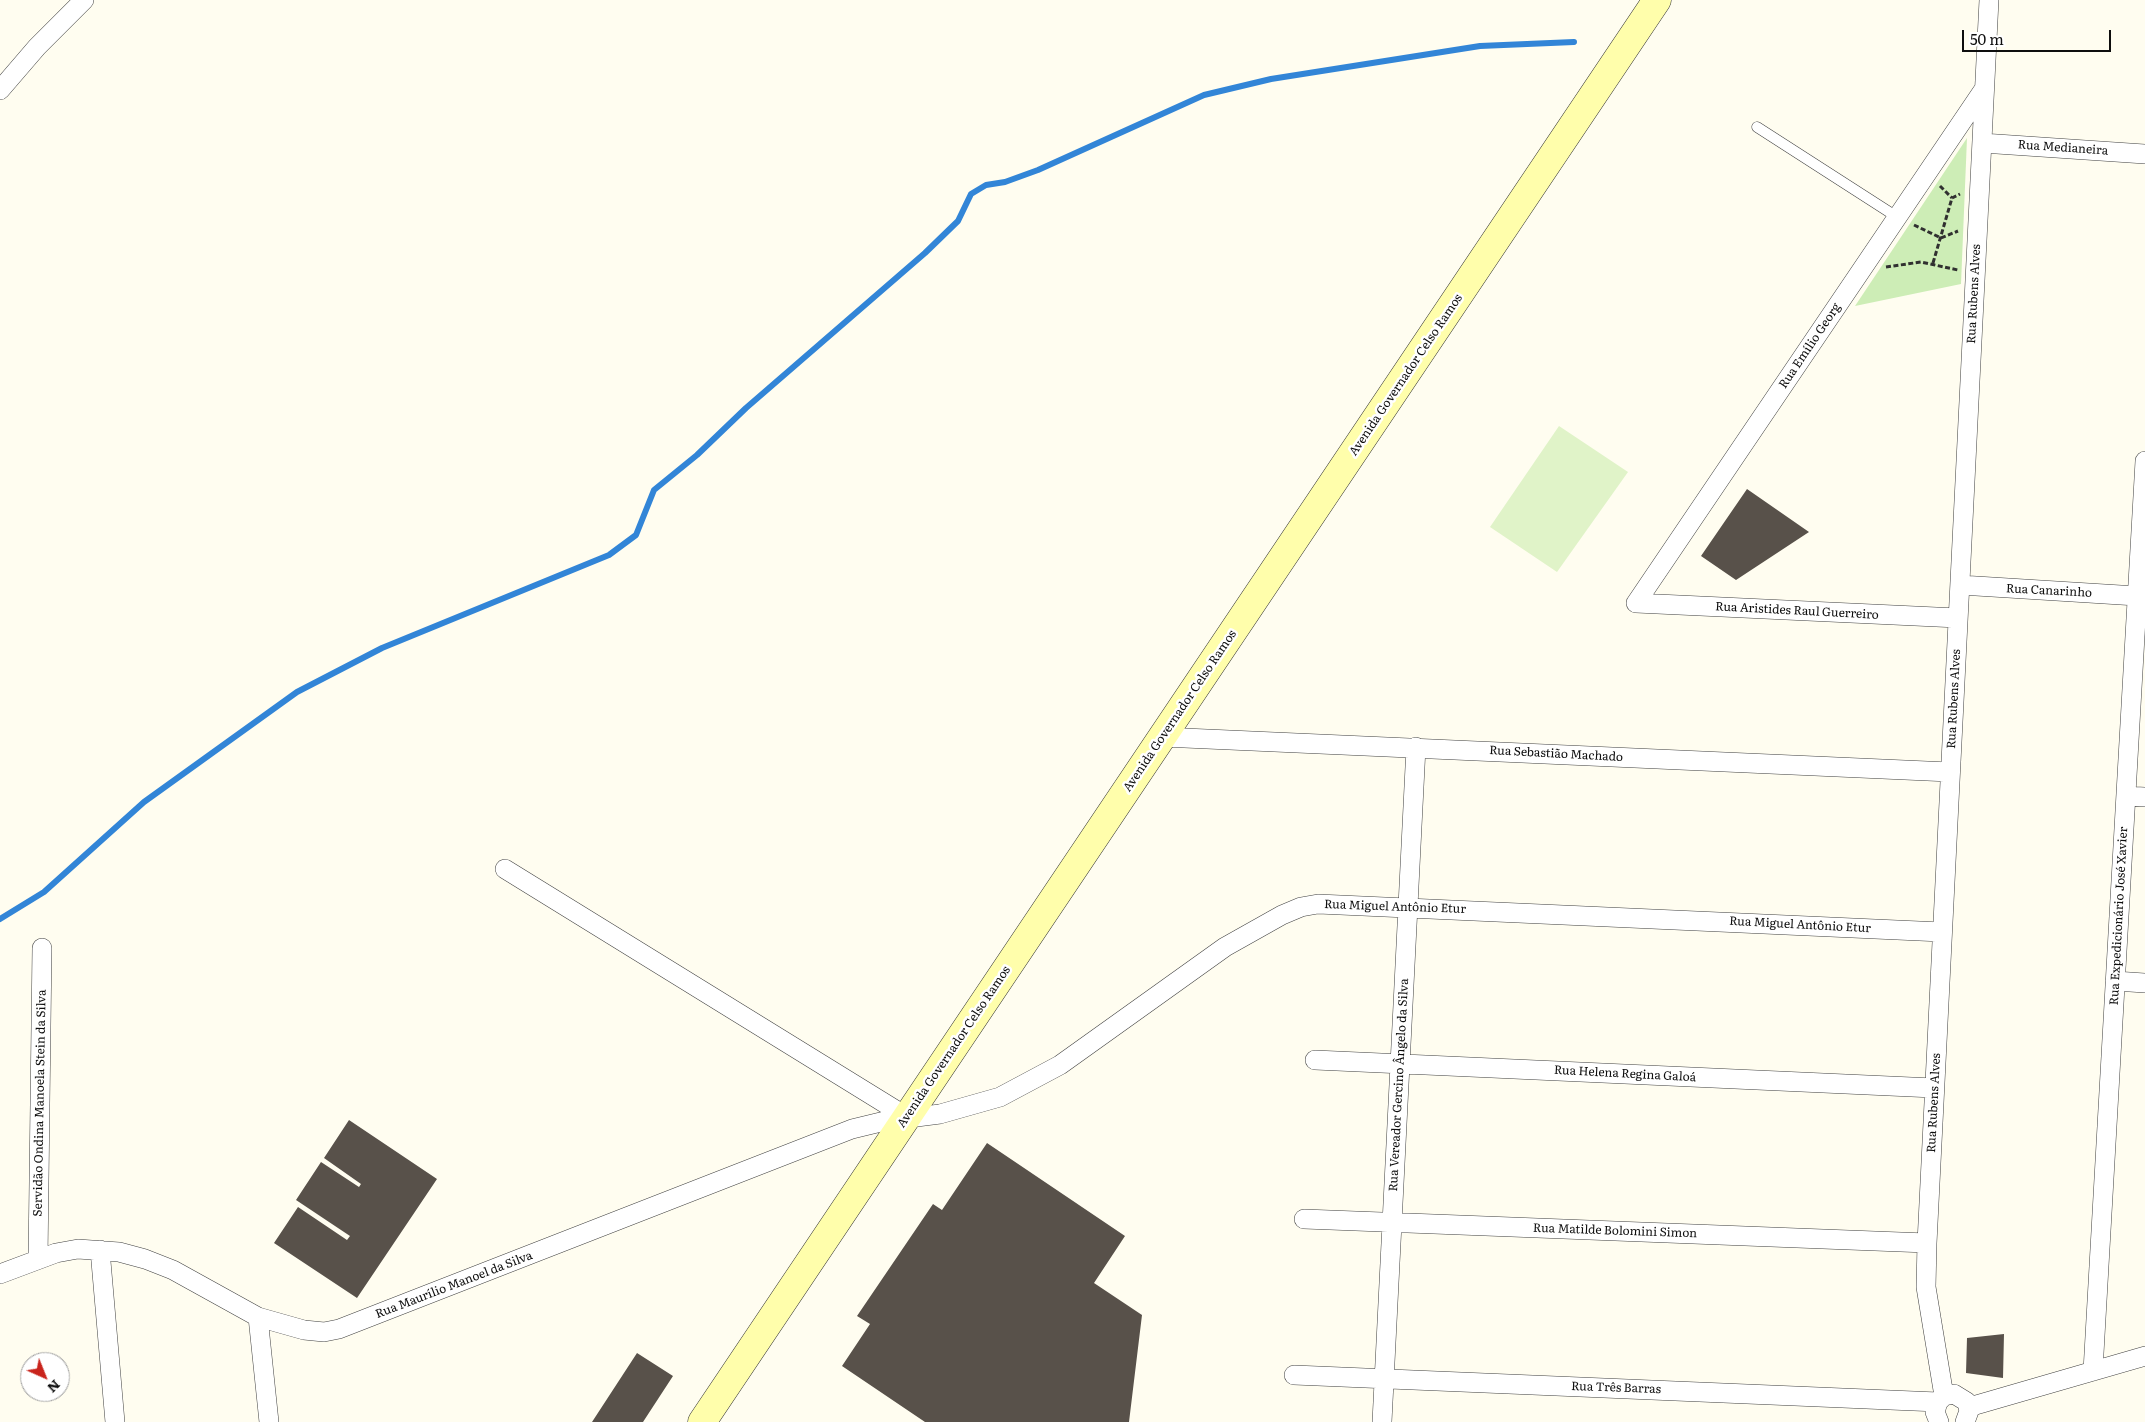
<!DOCTYPE html>
<meta charset="utf-8">
<style>
body{margin:0}
#map{position:relative;width:2145px;height:1422px;overflow:hidden;background:#fffdf0;font-family:Literata,serif}
canvas{display:block}
.north{position:absolute;left:20px;top:1352px;width:50px;height:50px;box-sizing:border-box;background:#fff;border:1px solid #9f9f9f;border-radius:50%;rotate:136deg;font-size:14px;font-weight:700;line-height:20px;text-align:center;color:#0e0e0e}
.north::after{content:'';display:block;margin:auto;width:18px;height:22px;background:#c9241c;clip-path:polygon(50% 0,100% 100%,50% 72%,0 100%)}
.scale{position:absolute;left:1962px;top:30px;width:149px;height:22px;box-sizing:border-box;border:2px solid #0e0e0e;border-top:0;padding-left:6px;font-size:15px;line-height:18px;white-space:nowrap;color:#0e0e0e;-webkit-text-stroke:4px #fff;paint-order:stroke}
</style>
<div id="map">
<canvas width="2145" height="1422"></canvas>
<div class="north">N</div>
<div class="scale">50 m</div>
</div>
<script>
const c = document.querySelector('canvas').getContext('2d');
c.lineJoin = 'round';
function fill(path, color) {
  c.fillStyle = color;
  c.fill(path, 'evenodd');
}
function poly(rows) {
  const path = new Path2D();
  for (const r of rows) {
    path.moveTo(r[0], r[1]);
    for (let i = 2; i < r.length; i += 2) path.lineTo(r[i], r[i + 1]);
  }
  return path;
}
function stroke(path, color, width, dash) {
  c.strokeStyle = color;
  c.lineWidth = width;
  c.lineCap = dash ? 'butt' : 'round';
  c.setLineDash(dash || []);
  c.stroke(path);
}
function drawText(font, color, halo, rows, align = 'center') {
  c.font = font + ' Literata,serif';
  c.lineWidth = 5;
  c.setLineDash([]);
  c.textBaseline = 'middle';
  c.strokeStyle = halo;
  c.fillStyle = color;
  for (const [text, x, y, turn = 0] of rows) {
    c.save();
    c.translate(x, y);
    c.rotate((+turn || 0) * Math.PI / 180);
    c.textAlign = isNaN(turn) ? turn : align;
    if (halo) c.strokeText(text, 0, 0);
    c.fillText(text, 0, 0);
    c.restore();
  }
}
fill(poly([
 [1967,138,1961,284,1855,306]
]), '#cdedb6');
fill(poly([
 [1559,426,1628,472,1557,572,1490,527]
]), '#e0f3c8');
stroke(poly([
 [0,919,44,892,144,802,297,692,382,648,609,555,636,535,654,490,697,455,746,408,925,253,958,221,971,194,986,185,1005,182,1038,170,1204,95,1271,79,1480,46,1574,42]
]), '#3285d7', 6);
fill(poly([
 [1747,489,1809,532,1736,580,1701,556],
 [349,1120,437,1179,357,1298,274,1243,298,1207,347,1240,350,1236,296,1200,321,1162,359,1187,361,1184,324,1158],
 [987,1143,1125,1236,1094,1283,1142,1315,1129,1422,925,1422,842,1366,870,1324,857,1316,933,1204,942,1210],
 [2004,1334,2003,1378,1966,1373,1967,1338],
 [637,1353,673,1376,643,1422,592,1422]
]), '#58514a');
const lane = poly([
 [1757,127,1897,217]
]);
const street = poly([
 [0,90,37,47,84,0],
 [1982,143,2145,154],
 [1960,585,2137,596],
 [1636,603,1984,89],
 [1636,603,1958,618],
 [1162,737,1950,772],
 [2126,796,2145,797],
 [505,869,907,1117],
 [2115,981,2145,983],
 [1315,1060,1934,1088],
 [1304,1219,1927,1243],
 [100,1250,115,1422],
 [38,1259,42,948],
 [0,1274,56,1253,78,1249,119,1252,145,1259,173,1270,258,1317,304,1330,324,1332,339,1329,852,1129,885,1121,940,1114,1000,1097,1060,1065,1225,947,1282,915,1301,907,1318,904,1942,932],
 [258,1317,269,1422],
 [2093,1371,2145,461],
 [1294,1375,1938,1402],
 [1944,1396,1926,1287,1927,1243,1989,0],
 [1969,1407,2145,1356],
 [1382,1422,1416,747],
 [1939,1422,1935,1412,1938,1402,1944,1396,1954,1394,1967,1402,1969,1411,1965,1422]
]);
const secondary = poly([
 [702,1422,1657,0]
]);
stroke(lane, '#414141', 11);
stroke(street, '#414141', 20);
stroke(secondary, '#303030', 29);
stroke(poly([
 [1940,186,1952,198],
 [1914,225,1941,238,1958,231],
 [1933,263,1952,198,1960,194],
 [1886,267,1921,262,1958,270]
]), '#303030', 3, [5, 2.5]);
stroke(lane, '#fff', 10);
stroke(street, '#fff', 19);
stroke(secondary, '#fffeab', 28);
drawText('12px', '#0e0e0e', '#fff', [
 ["Rua Medianeira",2063,148,4],
 ["Rua Rubens Alves",1974,294,-87],
 ["Rua Emílio Georg",1810,346,-56],
 ["Avenida Governador Celso Ramos",1406,375,-56],
 ["Rua Canarinho",2049,591,3],
 ["Rua Aristides Raul Guerreiro",1797,611,3],
 ["Rua Rubens Alves",1954,699,-87],
 ["Avenida Governador Celso Ramos",1180,711,-56],
 ["Rua Sebastião Machado",1556,754,3],
 ["Rua Miguel Antônio Etur",1395,907,2],
 ["Rua Expedicionário José Xavier",2119,916,-87],
 ["Rua Miguel Antônio Etur",1800,925,3],
 ["Avenida Governador Celso Ramos",954,1047,-56],
 ["Rua Helena Regina Galoá",1625,1074,3],
 ["Rua Vereador Gercino Ângelo da Silva",1399,1085,-87],
 ["Servidão Ondina Manoela Stein da Silva",40,1103,-89],
 ["Rua Rubens Alves",1934,1103,-87],
 ["Rua Matilde Bolomini Simon",1615,1231,2],
 ["Rua Maurílio Manoel da Silva",454,1285,-21],
 ["Rua Três Barras",1616,1388,2]
]);
</script>
